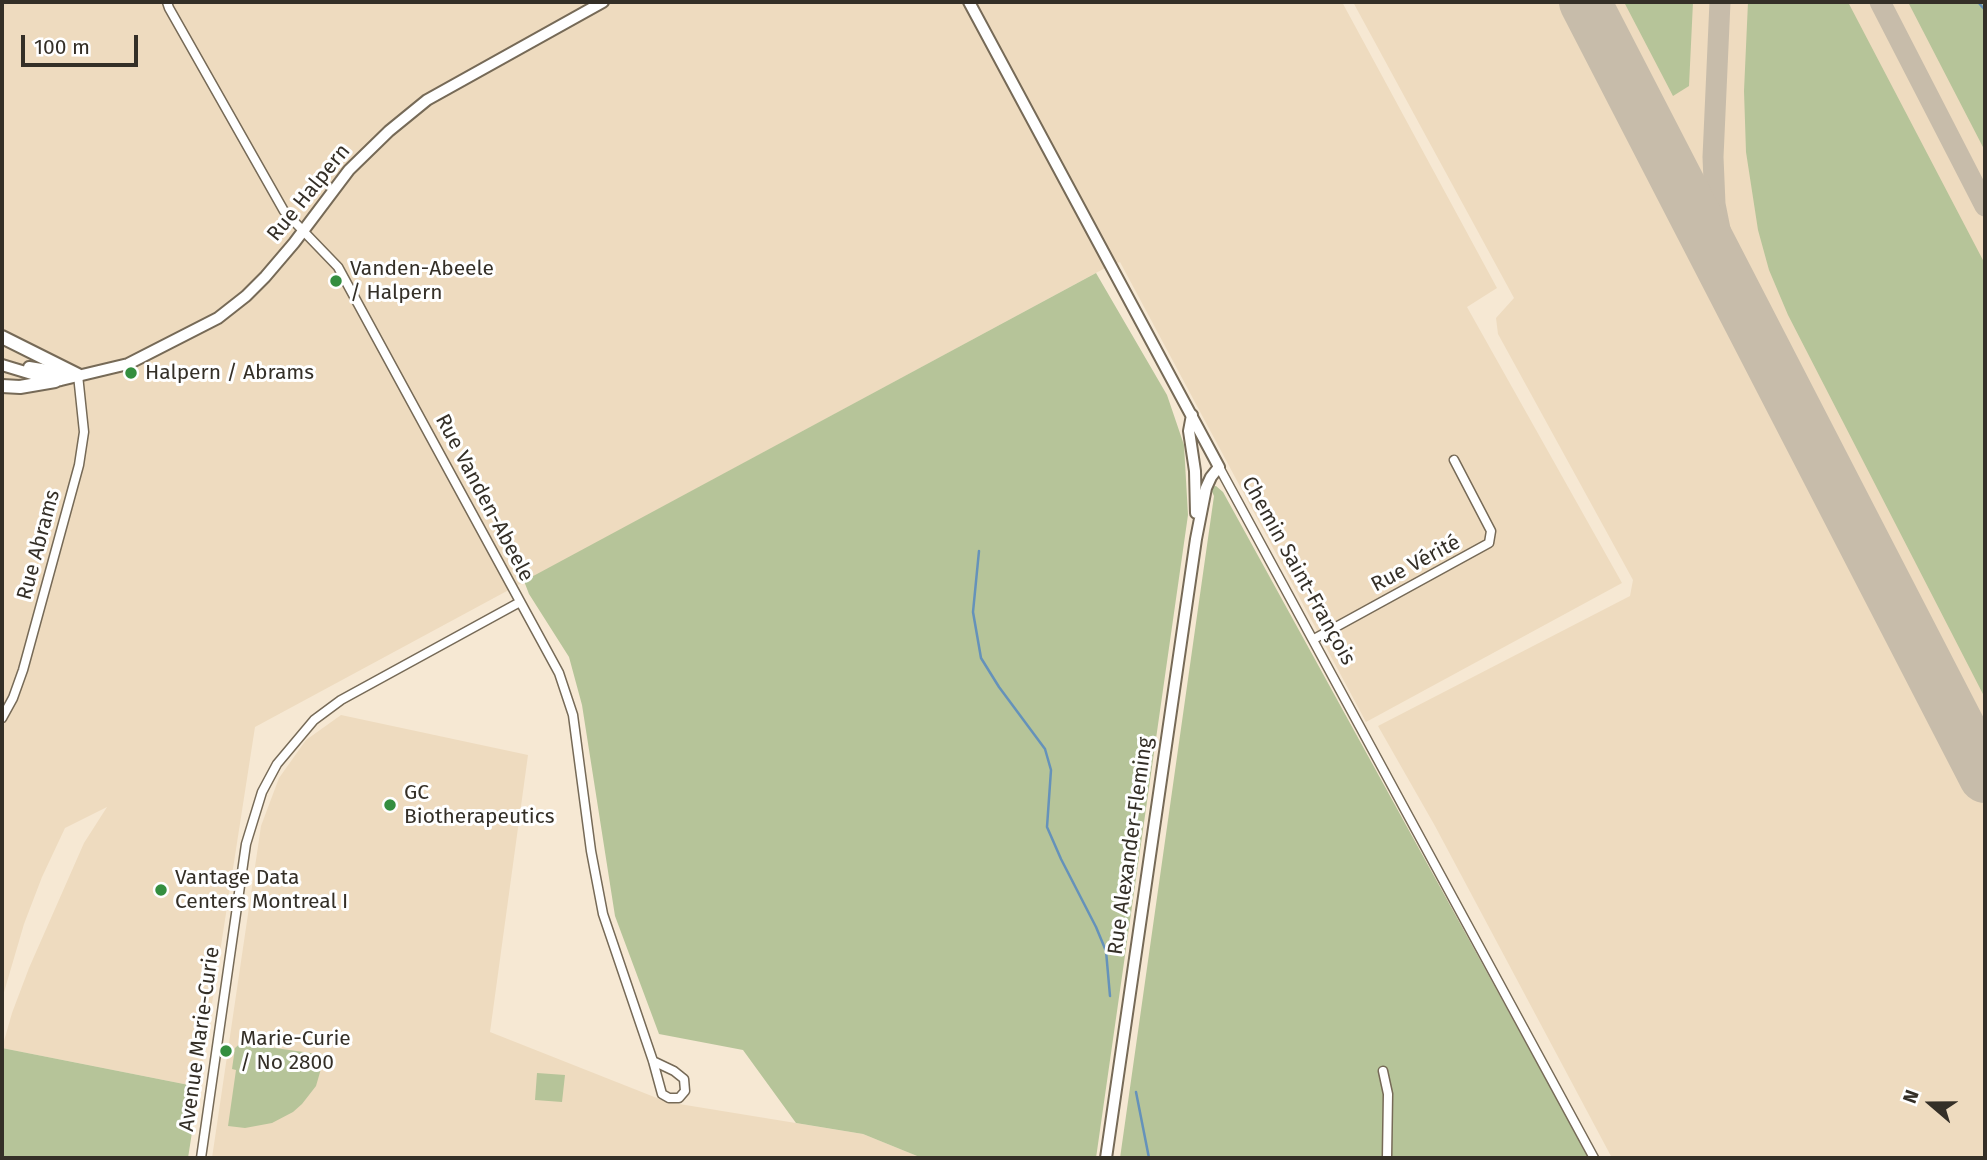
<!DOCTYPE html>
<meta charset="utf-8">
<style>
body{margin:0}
#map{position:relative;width:1987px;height:1160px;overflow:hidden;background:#f6e8d3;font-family:"Fira Sans",sans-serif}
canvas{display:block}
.frame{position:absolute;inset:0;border:4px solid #342f27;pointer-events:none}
.north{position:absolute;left:1896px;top:1069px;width:70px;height:70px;-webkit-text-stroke:5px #fff;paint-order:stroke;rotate:290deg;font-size:19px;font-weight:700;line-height:28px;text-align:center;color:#342f27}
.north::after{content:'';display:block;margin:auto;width:24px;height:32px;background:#342f27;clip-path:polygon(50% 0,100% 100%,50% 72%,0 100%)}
.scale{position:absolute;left:21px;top:35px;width:117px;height:32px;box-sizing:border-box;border:4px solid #342f27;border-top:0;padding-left:9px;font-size:21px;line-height:24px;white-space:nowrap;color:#342f27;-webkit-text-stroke:5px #fff;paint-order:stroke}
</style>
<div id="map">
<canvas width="1987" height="1160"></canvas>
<div class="frame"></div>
<div class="north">N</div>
<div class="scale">100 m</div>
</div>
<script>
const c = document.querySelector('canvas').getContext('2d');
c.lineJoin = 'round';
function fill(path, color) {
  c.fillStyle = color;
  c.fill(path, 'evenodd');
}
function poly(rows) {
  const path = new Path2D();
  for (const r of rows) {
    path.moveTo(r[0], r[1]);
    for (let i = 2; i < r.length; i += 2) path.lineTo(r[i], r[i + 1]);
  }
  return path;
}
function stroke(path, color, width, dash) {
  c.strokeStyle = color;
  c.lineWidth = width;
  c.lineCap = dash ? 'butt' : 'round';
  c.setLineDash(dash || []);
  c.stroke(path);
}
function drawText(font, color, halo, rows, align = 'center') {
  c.font = font + ' "Fira Sans",sans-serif';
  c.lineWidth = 6;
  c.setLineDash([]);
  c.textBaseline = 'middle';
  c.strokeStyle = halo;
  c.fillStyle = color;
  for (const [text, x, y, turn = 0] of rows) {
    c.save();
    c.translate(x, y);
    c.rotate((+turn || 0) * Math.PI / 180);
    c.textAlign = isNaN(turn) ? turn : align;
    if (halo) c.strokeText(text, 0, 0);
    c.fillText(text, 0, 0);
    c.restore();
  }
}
fill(poly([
 [2,2,1342,2,1497,288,1467,307,1622,583,1366,722,1120,262,1107,267,255,727,199,1087,2,1048,12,1013,29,968,84,843,107,807,65,828,42,877,24,924,2,999],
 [1353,2,1985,2,1985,1158,1612,1158,1435,826,1378,726,1630,596,1633,580,1498,334,1496,318,1514,298],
 [341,715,528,755,490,1032,667,1102,863,1134,922,1158,212,1158,261,826,279,778,306,740]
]), '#eedbbf');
fill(poly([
 [1624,2,1693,2,1689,86,1673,96],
 [1748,2,1848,2,1985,264,1985,698,1788,315,1769,270,1758,230,1746,152,1744,91],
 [1908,2,1985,2,1985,151],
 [1096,273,1167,395,1184,445,1188,515,1096,1158,922,1158,863,1134,796,1123,743,1050,659,1034,615,916,582,705,569,657,529,594,524,581],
 [1216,486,1223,492,1589,1158,1120,1158,1214,496,1210,487],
 [245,1039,268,1043,268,1047,325,1055,316,1086,302,1104,293,1112,272,1123,245,1128,228,1126,236,1070,232,1069,235,1048],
 [2,1048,199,1087,188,1158,2,1158],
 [537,1073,565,1075,562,1102,535,1100]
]), '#b6c499');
stroke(poly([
 [1978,2,1985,10],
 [979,551,973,612,981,658,999,687,1045,749,1051,770,1047,827,1061,859,1096,927,1106,951,1110,996],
 [1136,1092,1149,1158]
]), '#6592ba', 2.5);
stroke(poly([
 [1720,2,1713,157,1715,204,1727,264,1745,313],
 [1880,2,1985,206],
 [1970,747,1985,773]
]), '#c7bcaa', 21);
stroke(poly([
 [1585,2,1985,777]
]), '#c7bcaa', 52);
const street = poly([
 [167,2,169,8,284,211,338,267,559,673,573,715,591,851,603,914,653,1061,662,1094,669,1098,679,1098,685,1091,684,1079,674,1071,653,1061],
 [1219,467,1594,1158],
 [1314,639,1489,543,1491,531,1454,460],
 [2,718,13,698,23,670,79,465,84,432,78,375],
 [1383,1071,1388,1094,1387,1158],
 [201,1158,246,844,262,792,277,764,314,720,341,700,520,602]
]);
const secondary = poly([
 [969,2,1219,467,1211,477,1206,488,1196,539,1106,1158],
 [2,365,55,381,61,380,128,364,218,318,246,296,265,277,294,243,349,170,389,131,427,100,603,2],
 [29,367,72,374],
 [1192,415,1189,431,1195,471,1196,513]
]);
const primary = poly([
 [2,337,78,375],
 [2,386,20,387,55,381]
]);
stroke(street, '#766a57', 11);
stroke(secondary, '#766a57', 14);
stroke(primary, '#766a57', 16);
stroke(street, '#fff', 8);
stroke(secondary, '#fff', 10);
stroke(primary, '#fff', 12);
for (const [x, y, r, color] of [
 [336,281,7,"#348e3f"],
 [131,373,7,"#348e3f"],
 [390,805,7,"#348e3f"],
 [161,890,7,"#348e3f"],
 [226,1051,7,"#348e3f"]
]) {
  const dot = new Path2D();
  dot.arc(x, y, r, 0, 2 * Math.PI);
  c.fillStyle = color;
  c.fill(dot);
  stroke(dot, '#fff', 2.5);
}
drawText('21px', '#342f27', '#fff', [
 ["Rue Halpern",309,193,-51],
 ["Rue Vanden-Abeele",484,498,62],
 ["Rue Abrams",39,545,-75],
 ["Rue Vérité",1416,564,-28],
 ["Chemin Saint-François",1298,571,61],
 ["Rue Alexander-Fleming",1131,846,-82],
 ["Avenue Marie-Curie",200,1039,-82]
]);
drawText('21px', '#342f27', '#fff', [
 ["Vanden-Abeele",350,269],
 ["/ Halpern",350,293],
 ["Halpern / Abrams",145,373],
 ["GC",404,793],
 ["Biotherapeutics",404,817],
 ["Vantage Data",175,878],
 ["Centers Montreal I",175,902],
 ["Marie-Curie",240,1039],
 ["/ No 2800",240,1063]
], 'left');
</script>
